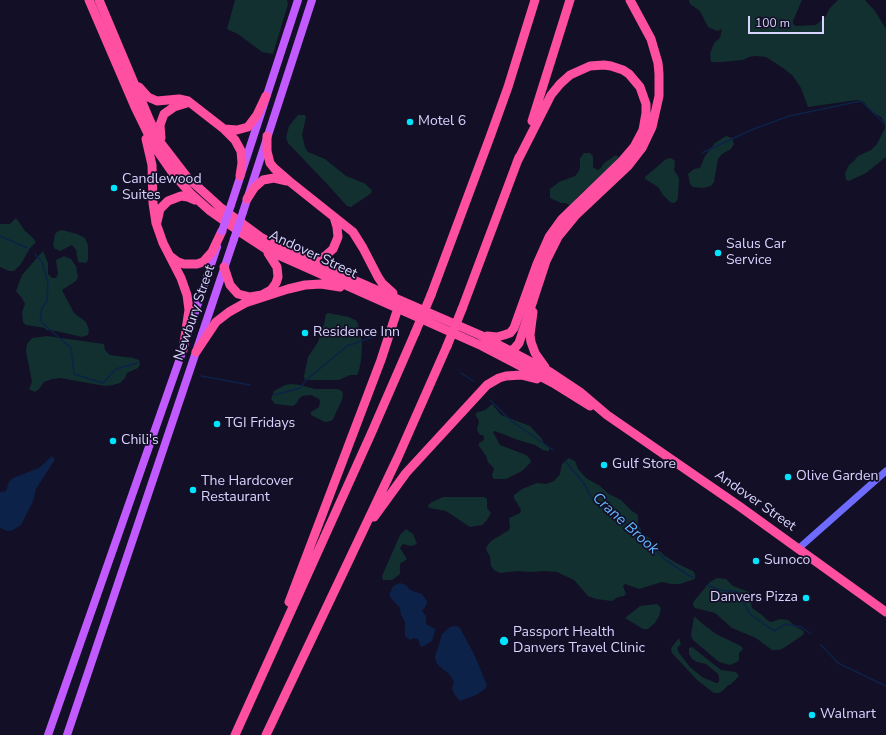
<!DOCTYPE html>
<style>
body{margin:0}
#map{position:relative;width:886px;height:735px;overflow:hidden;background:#130f26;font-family:"Nunito Sans",sans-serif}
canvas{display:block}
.scale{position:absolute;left:748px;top:16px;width:76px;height:18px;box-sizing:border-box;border:2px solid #d9d4ff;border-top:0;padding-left:5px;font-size:12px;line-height:14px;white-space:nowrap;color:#d9d4ff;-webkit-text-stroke:3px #130f26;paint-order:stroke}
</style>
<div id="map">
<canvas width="886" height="735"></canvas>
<div class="scale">100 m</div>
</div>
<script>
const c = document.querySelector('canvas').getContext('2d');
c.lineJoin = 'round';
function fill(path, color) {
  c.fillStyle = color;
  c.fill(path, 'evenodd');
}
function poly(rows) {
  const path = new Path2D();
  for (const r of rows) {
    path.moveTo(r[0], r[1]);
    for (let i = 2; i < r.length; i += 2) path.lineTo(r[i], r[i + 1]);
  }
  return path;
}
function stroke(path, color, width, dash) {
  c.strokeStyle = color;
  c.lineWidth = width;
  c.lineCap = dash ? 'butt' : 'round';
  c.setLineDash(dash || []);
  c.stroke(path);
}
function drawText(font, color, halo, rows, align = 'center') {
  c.font = font + ' "Nunito Sans",sans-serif';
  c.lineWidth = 3.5;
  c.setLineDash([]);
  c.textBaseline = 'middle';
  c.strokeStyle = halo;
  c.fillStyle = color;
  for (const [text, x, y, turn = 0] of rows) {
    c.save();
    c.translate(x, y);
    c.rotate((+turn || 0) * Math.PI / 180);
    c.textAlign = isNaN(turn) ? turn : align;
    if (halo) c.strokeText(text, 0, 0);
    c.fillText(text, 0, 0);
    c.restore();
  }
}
fill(poly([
 [235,0,287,0,288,4,273,54,262,52,238,34,227,29],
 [689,0,802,0,793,21,793,24,796,26,816,25,825,17,830,8,838,0,865,0,875,11,886,29,886,157,866,173,849,181,846,180,845,173,849,165,854,161,858,156,871,150,877,144,885,128,884,122,882,118,870,110,864,102,857,100,808,107,801,88,793,76,783,68,766,57,756,56,749,57,743,60,721,62,711,62,710,54,712,48,715,42,720,38,722,29,717,31,708,27,700,11,690,4],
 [298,115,305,115,306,117,302,135,305,147,308,152,325,159,346,176,364,183,371,189,372,192,370,194,351,207,347,206,328,185,288,143,286,138,289,126],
 [726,136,732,138,734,144,731,149,722,154,718,159,714,182,711,186,703,188,693,187,690,184,688,174,694,169,700,168,705,156,715,143],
 [584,153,590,153,593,156,593,167,597,170,600,169,604,163,616,155,620,158,587,189,584,191,576,199,576,202,570,206,566,203,561,203,550,198,550,189,559,182,575,176,579,171,580,167,580,158],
 [671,158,675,161,674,170,679,178,678,198,676,202,673,203,670,202,663,195,658,187,645,179,645,177,666,159],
 [16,218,25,231,31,236,36,242,30,248,21,264,14,271,9,271,0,267,0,224,10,224],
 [62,230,77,234,85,238,88,245,88,260,86,263,78,262,76,250,72,245,60,251,55,249,53,245,55,234,58,231],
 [43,251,48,263,48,274,52,278,56,278,58,274,56,260,64,256,71,259,76,266,78,277,76,281,62,290,74,313,86,322,89,330,88,335,82,337,56,331,46,330,45,328,26,325,23,322,22,312,25,304,22,298,16,291,22,275],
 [328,313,349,317,357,321,361,335,362,345,361,361,359,370,357,375,350,375,339,380,305,380,304,376,308,357,318,342,324,324,326,314],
 [47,336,104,344,105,350,110,355,133,358,139,360,140,364,138,368,127,373,125,378,120,383,113,385,105,386,60,378,52,379,44,382,39,389,35,392,29,389,32,382,26,351,27,344,32,338],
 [291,384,300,385,315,389,337,389,342,391,343,394,342,400,333,419,331,421,325,422,311,415,311,412,319,407,320,401,319,399,311,395,302,396,298,400,297,403,293,406,275,404,271,399,274,391,285,385],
 [492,404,501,415,530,426,542,439,544,444,549,448,549,451,543,450,535,445,518,440,495,431,493,432,500,445,526,455,530,459,531,462,522,471,506,479,494,479,492,476,494,468,488,462,486,456,479,446,479,443,484,440,484,437,483,435,480,435,477,430,479,421,476,416,476,413,485,410],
 [569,458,575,461,578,469,586,478,600,486,609,494,621,500,632,511,638,515,638,524,643,534,651,539,654,546,665,556,678,564,693,571,695,574,695,579,680,584,671,584,662,582,639,589,625,584,623,586,626,594,624,596,618,597,612,601,596,599,588,596,574,580,557,572,545,571,530,572,518,571,500,573,494,570,491,566,490,557,486,549,487,546,491,541,509,530,510,527,509,518,520,513,521,510,514,498,514,495,522,489,537,483,546,484,554,481,560,474,562,464],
 [443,497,484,497,487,499,487,508,491,513,487,520,482,525,470,527,446,511,429,508,428,505,432,502],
 [406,529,413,534,417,544,411,546,403,544,400,548,407,559,400,564,400,574,392,580,383,580,382,576,400,535],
 [717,578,726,579,733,586,749,592,752,608,762,615,767,620,771,622,780,619,788,620,796,627,804,631,803,635,782,649,777,650,772,650,756,638,732,628,715,613,695,608,693,605,694,601,710,582],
 [657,604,661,608,659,616,655,623,648,629,643,629,625,618,640,606],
 [694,617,695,617,704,625,716,634,741,646,743,649,739,653,739,660,737,662,730,665,719,662,693,640,691,635],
 [679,638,681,644,677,648,679,653,690,667,702,677,716,683,719,682,719,677,718,674,706,664,697,662,692,659,689,654,689,648,692,647,721,670,736,672,739,676,730,685,728,685,724,690,719,693,714,693,697,680,672,653,671,648]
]), '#12302f');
fill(poly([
 [52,456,54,458,54,461,36,489,33,501,21,525,13,530,7,531,0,528,0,492,6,491,9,482,13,478,39,468],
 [400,583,406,585,410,590,422,594,427,601,426,606,422,611,426,616,426,624,435,629,435,631,432,641,422,647,420,645,418,639,414,638,410,640,405,636,405,622,401,615,400,608,390,597,390,593,392,588,395,585],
 [456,626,460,628,474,654,487,685,485,689,476,695,460,701,454,694,452,688,454,682,450,675,439,666,436,662,435,657,442,634,450,627]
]), '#0c2248');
stroke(poly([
 [702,153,751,130,789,116,861,101,886,125],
 [0,236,27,248],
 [35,254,42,262,48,283,47,301,42,308,40,321,71,348,74,374,103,383,116,369,137,363],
 [461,373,473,381],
 [201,376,250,385],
 [274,395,301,388,305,381,347,346,373,337],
 [490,400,510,420,553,450],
 [565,461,585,485,592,499,613,511,667,561,693,578],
 [707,585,720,590,738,592,750,614,774,631,786,624,801,627,811,634],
 [821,645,838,663,886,686]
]), '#0c2248', 1.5);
stroke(poly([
 [798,549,886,471]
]), '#6f6bff', 7);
stroke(poly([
 [231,205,298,0],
 [243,212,312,0],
 [188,333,217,247],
 [48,735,185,344],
 [67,735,234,239]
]), '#c25bff', 8);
stroke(poly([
 [89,0,135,107,154,146,172,172,190,193,209,210,243,234,269,251,482,346,553,383,590,406],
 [99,0,150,121,160,142,187,177,220,207,262,238,283,249,480,335,550,372,580,392,607,415,739,506,886,612],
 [139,87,148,97,157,101,179,99,188,101,224,129,235,140,241,151,242,163,240,176],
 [532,121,570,0],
 [224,129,237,130,248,127,257,115,266,96],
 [267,136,267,151,270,163,274,168,289,181,353,232,363,248,378,277,382,283,393,293],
 [161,138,160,125,164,114,174,107,187,103],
 [146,139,152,165,153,203,156,223,163,243,181,278,187,295,189,310,183,350],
 [247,199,254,188,263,180,274,178,287,181],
 [157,222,160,209,168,201,181,196,188,197,195,200],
 [170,256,178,262,184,264,197,264,203,262,212,252,222,231],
 [307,258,318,258,324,257,333,249,338,237,337,227,334,217],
 [224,267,230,285,238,294,250,297,262,295,271,290,276,283,278,277,277,267,268,253],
 [431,295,490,137,508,87,535,0],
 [462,309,519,157],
 [533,312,530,335,531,342,535,353,545,367],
 [487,336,497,337,504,335,510,333,514,328,537,264,549,237,562,219,622,161,634,147,643,130,646,113,646,104,640,87,629,74,623,70,611,66,604,65,590,66,570,75,560,84,551,95,517,162],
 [196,352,216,322,229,312,245,303,288,289,305,285,321,284,340,287],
 [507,352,514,349,519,343,546,261,558,237,576,215,628,166,642,148,652,127,659,96,659,74,658,63,651,39,630,0],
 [374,517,406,473,487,385,499,378,506,376,521,375,537,379],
 [289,602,381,360,396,314,398,309,404,307],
 [235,735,371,434,415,333],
 [266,735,398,457,447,346]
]), '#ff4fa3', 9);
stroke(poly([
 [222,231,231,205],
 [234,239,243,212]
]), '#c25bff', 8);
stroke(poly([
 [415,333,431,295],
 [447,346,462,309]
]), '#ff4fa3', 9);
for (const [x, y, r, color] of [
 [410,122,4,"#00e5ff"],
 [114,188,4,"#00e5ff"],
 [718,253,4,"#00e5ff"],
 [305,333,4,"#00e5ff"],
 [217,424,4,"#00e5ff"],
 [113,441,4,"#00e5ff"],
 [604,465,4,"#00e5ff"],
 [788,477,4,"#00e5ff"],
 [193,490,4,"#00e5ff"],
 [756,561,4,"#00e5ff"],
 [806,598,4,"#00e5ff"],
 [504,641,5,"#00e5ff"],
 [812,715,4,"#00e5ff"]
]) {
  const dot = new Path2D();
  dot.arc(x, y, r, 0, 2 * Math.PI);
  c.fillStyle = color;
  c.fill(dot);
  stroke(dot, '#130f26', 1.5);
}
drawText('14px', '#d9d4ff', '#130f26', [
 ["Motel 6",418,122],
 ["Candlewood",122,180],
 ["Suites",122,196],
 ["Salus Car",726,245],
 ["Service",726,261],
 ["Residence Inn",313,333],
 ["TGI Fridays",225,424],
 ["Chili's",121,441],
 ["Gulf Store",612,465],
 ["Olive Garden",796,477],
 ["The Hardcover",201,482],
 ["Restaurant",201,498],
 ["Sunoco",764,561],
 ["Danvers Pizza",798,598,"right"],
 ["Passport Health",513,633],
 ["Danvers Travel Clinic",513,649],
 ["Walmart",820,715]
], 'left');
drawText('14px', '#d9d4ff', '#130f26', [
 ["Andover Street",313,255,25],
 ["Newbury Street",195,313,-71],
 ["Andover Street",755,501,35]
]);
drawText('italic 15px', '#62b6ff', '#130f26', [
 ["Crane Brook",625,524,42]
]);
</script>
